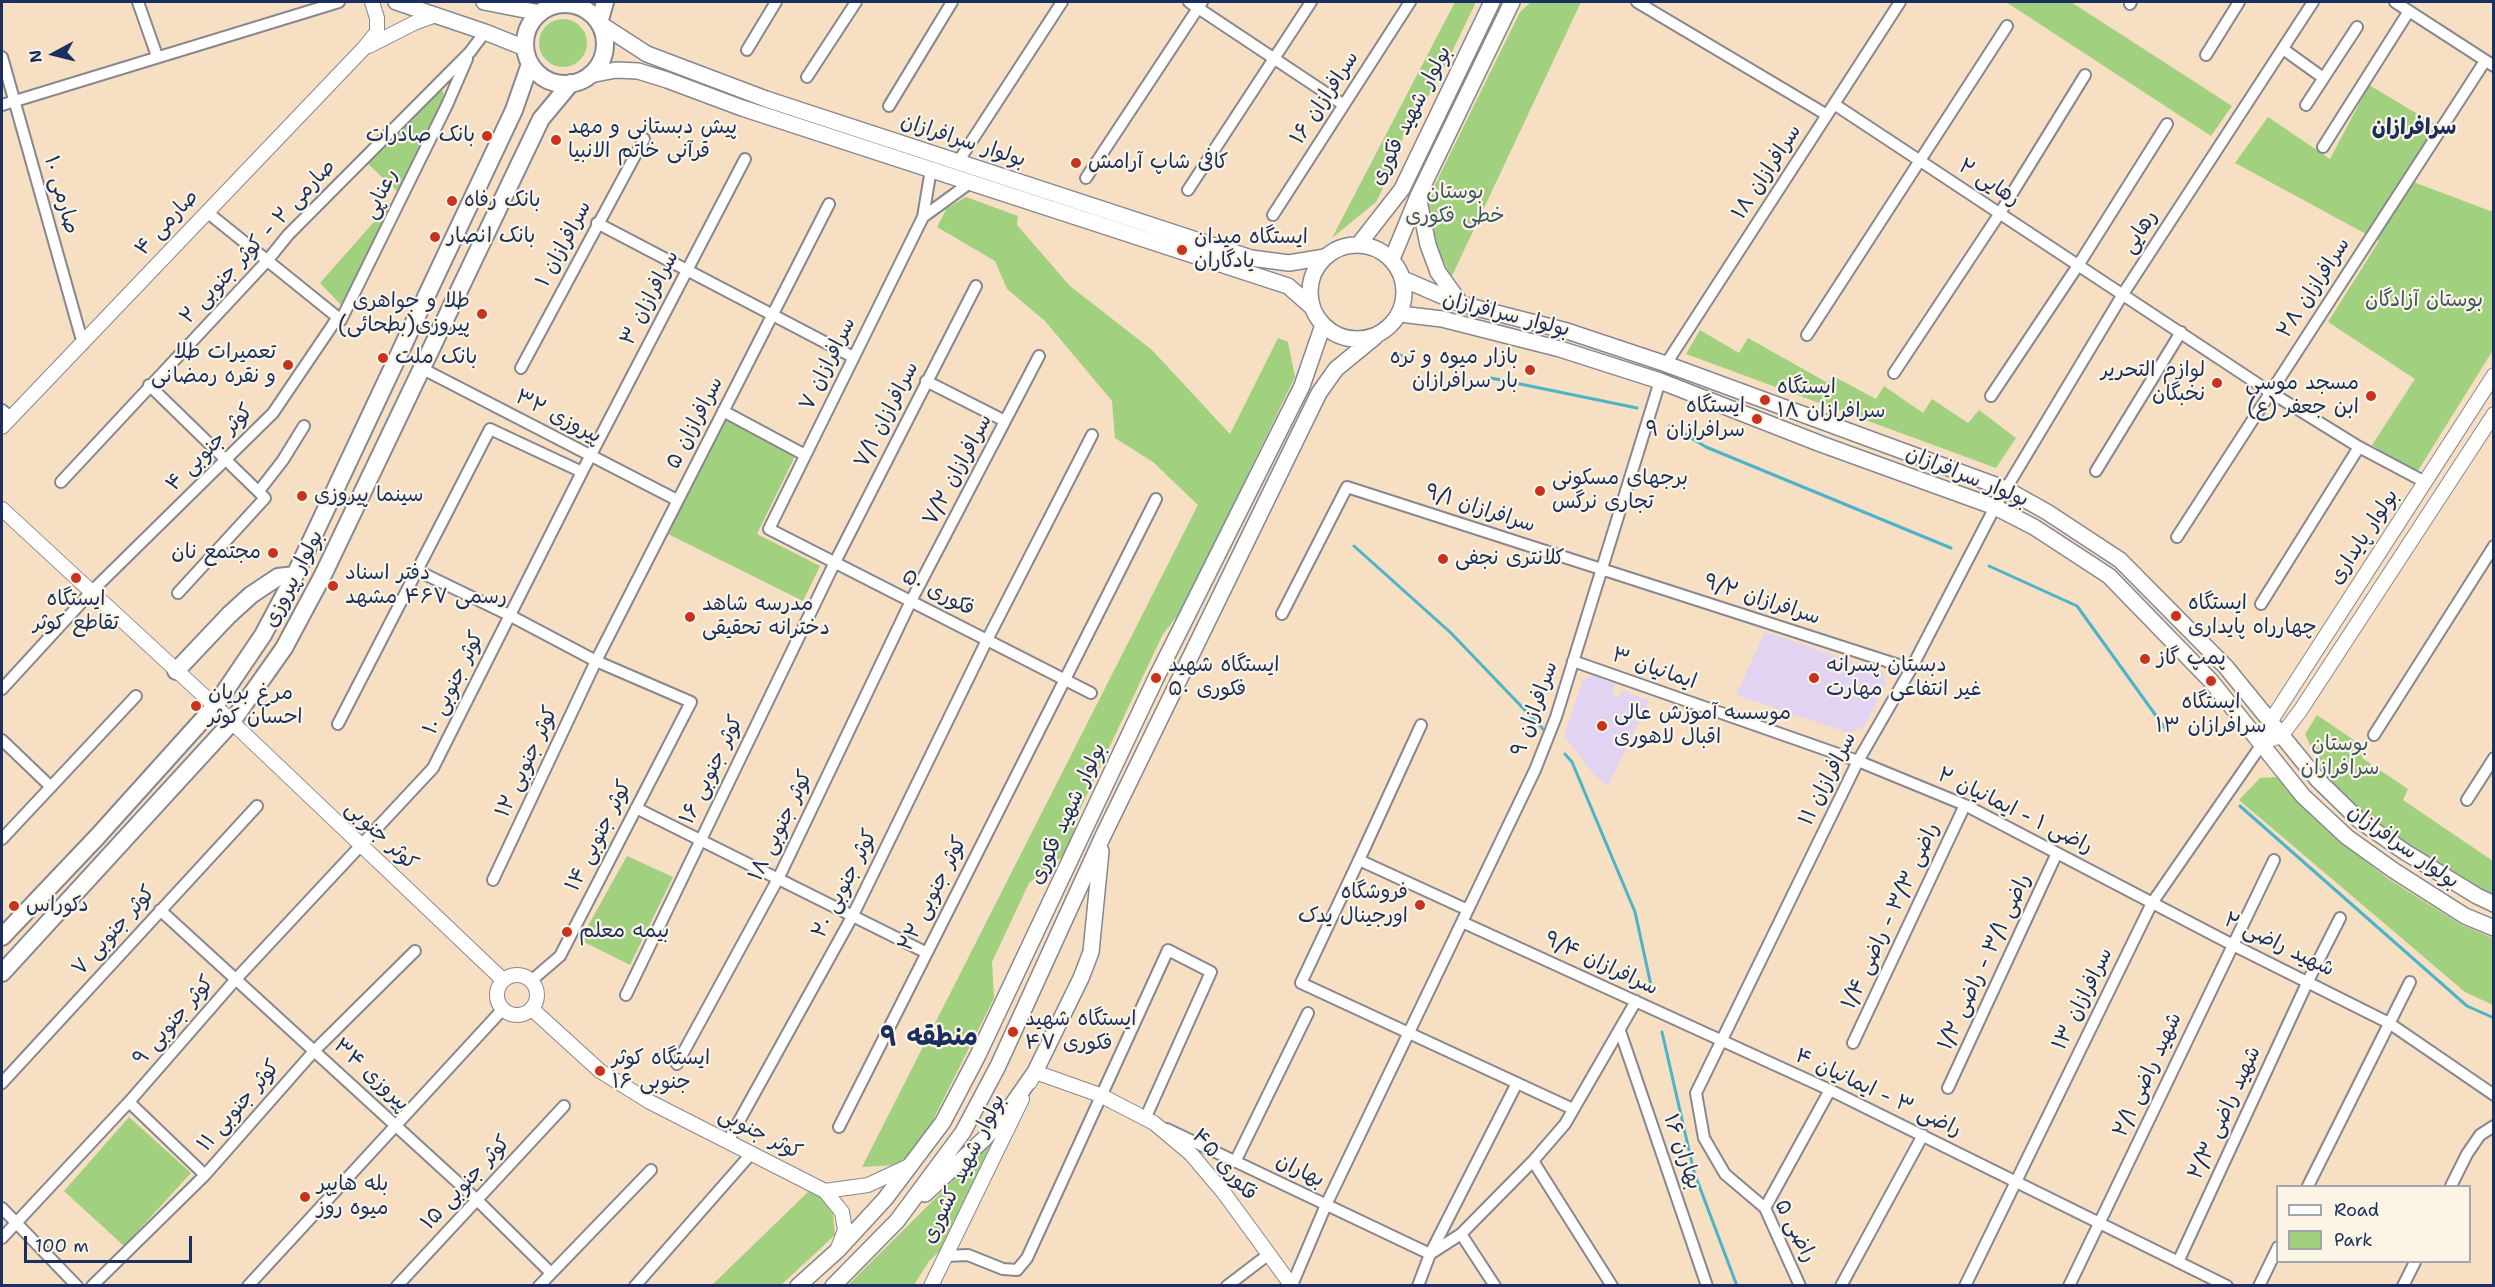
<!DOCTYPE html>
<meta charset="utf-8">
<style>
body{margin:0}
#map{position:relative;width:2495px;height:1287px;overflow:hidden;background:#f6dfc3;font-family:"Shantell Sans",sans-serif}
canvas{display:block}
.frame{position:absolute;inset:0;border:3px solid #1b2f5e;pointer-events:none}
.legend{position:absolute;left:2276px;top:1185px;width:195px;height:78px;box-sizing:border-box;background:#fcf5e5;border:2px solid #a2a6af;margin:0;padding:8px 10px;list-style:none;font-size:18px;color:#1b2f5e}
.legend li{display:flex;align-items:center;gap:12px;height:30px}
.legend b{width:30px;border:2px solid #a2a6af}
.north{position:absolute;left:24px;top:24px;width:60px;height:60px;-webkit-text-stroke:4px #fcf5e5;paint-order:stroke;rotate:263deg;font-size:16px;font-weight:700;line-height:24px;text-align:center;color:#1b2f5e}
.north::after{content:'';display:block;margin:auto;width:21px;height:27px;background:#1b2f5e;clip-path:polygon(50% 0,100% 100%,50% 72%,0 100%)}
.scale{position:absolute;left:24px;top:1236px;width:168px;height:27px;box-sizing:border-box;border:3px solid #1b2f5e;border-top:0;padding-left:8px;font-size:18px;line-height:21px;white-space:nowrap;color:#1b2f5e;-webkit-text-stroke:4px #fcf5e5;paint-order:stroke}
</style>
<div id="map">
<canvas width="2495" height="1287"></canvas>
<div class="frame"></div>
<ul class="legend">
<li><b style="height:8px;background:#fff"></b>Road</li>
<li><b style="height:16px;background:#a1d17f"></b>Park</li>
</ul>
<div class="north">N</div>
<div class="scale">100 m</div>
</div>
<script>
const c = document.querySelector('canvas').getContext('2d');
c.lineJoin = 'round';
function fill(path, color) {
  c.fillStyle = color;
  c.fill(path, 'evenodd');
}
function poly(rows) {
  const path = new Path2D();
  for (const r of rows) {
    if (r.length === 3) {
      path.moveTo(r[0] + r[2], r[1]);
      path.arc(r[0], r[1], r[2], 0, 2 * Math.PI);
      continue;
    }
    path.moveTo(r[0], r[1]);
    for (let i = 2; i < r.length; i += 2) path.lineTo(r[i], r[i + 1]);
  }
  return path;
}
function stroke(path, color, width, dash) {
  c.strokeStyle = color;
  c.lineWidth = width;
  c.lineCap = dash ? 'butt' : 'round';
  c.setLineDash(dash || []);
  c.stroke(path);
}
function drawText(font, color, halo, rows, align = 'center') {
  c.font = font + ' "Shantell Sans","Playpen Sans Arabic",sans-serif';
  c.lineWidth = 4.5;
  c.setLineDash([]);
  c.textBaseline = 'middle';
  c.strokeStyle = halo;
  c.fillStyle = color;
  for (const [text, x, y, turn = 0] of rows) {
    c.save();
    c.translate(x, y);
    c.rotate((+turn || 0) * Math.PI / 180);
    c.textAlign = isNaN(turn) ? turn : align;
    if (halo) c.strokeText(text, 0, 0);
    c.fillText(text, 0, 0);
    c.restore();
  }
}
fill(poly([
 [1765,632,1883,672,1886,684,1864,727,1849,733,1736,695],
 [1593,676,1615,684,1612,693,1619,697,1622,690,1649,701,1608,786,1596,777,1564,736,1583,680]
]), '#e3d3f2');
fill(poly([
 [1455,2,1476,2,1434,89,1419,107,1403,135,1400,153,1376,202,1332,238],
 [1531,2,1581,2,1451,278,1436,243,1426,203,1520,12],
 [2006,2,2071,2,2232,106,2211,136],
 [563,43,24],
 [2369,85,2436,125,2404,175,2416,183,2493,212,2493,350,2416,474,2372,445,2415,379,2328,322,2379,241,2235,163,2268,117,2330,159],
 [441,87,445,98,399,193,367,163],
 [396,197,344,308,320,283],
 [966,197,1018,216,1017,225,1070,286,1152,350,1230,434,1278,338,1288,342,1295,377,1182,610,1163,634,1081,807,1073,836,1063,856,1029,883,992,962,994,998,929,1128,906,1157,896,1165,862,1167,1198,505,1153,462,1115,438,1112,401,1045,321,1007,289,995,261,937,227,947,208],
 [1700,330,1739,353,1748,338,1828,383,1833,376,1876,399,1884,386,1923,413,1932,399,1968,423,1979,410,2016,438,1996,468,1686,354],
 [729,412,799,448,757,534,820,566,803,601,668,534],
 [2317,715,2367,749,2362,758,2408,789,2403,800,2493,861,2493,896,2408,847,2365,814,2323,774,2305,734],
 [2276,777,2342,843,2387,878,2460,924,2493,938,2493,1005,2465,992,2239,800,2260,778],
 [627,856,673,877,630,965,580,940],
 [129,1117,191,1173,124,1246,64,1191],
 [1006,1128,947,1244,929,1261,914,1285,847,1286],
 [809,1191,832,1203,835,1235,781,1285,711,1286]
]), '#a1d17f');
stroke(poly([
 [1398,354,1413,361],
 [1491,378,1637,408],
 [1670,425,1706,447,1951,548],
 [1354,546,1451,633,1543,729],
 [1989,566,2077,606,2167,731],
 [1565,754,1572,762,1635,912,1652,990],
 [2240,806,2467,1006,2494,1018],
 [1662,1032,1694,1172,1737,1286]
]), '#4bb3ca', 3);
const minor = poly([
 [138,2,157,56],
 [1189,2,1344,105],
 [1637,2,1827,115],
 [2395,2,2494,66],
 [2130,4,2131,2],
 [2283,49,2322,77],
 [747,50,776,2],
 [2206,55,2239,2],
 [2,57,83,344],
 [807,77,856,2],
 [1834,104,2270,392,2359,447,2425,482],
 [2,105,339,2],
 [2306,105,2357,27],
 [889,106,952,2],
 [2323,147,2409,11],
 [958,162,1062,2],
 [931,169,923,217,769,529,1091,693],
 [1086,178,1202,2],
 [1188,190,1311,2],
 [207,212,341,320,447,105,467,59],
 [1273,215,1410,2],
 [923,217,971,182],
 [597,223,853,357],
 [1807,335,2007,26],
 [1666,364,1900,2],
 [421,368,677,500],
 [521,368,644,139],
 [1894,373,2000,213,2085,75],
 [926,381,1005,421],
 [149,385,265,498,178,593],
 [1991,396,2079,264,2167,124],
 [2,410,11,417],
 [723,411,805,455],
 [2096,471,2181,332],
 [61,482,267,261,288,235,470,52,485,32],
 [259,491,283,460,304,426],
 [2177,537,2485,61],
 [418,571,509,615,596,661,691,702,560,956,532,980],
 [2261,604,2359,447],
 [1282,614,1347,487,1911,669],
 [1573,661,1858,761,1965,805,2231,944,2389,1023,2494,1095],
 [2,689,91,592,273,413,338,317],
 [338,724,490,429,582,472],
 [1421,725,1359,860,1468,910],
 [2374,735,2494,546],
 [2,740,51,787],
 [2467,800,2494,758],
 [636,808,925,952],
 [2,839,136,696],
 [1359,860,1301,983,1573,1109],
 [493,880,596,661,829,204],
 [160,910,477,1200,551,1273],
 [1462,922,1830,1090,2227,1286],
 [626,995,835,562,976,286],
 [1620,1031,1707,1286],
 [1853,1043,1965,805],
 [677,1064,779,877,911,601,1039,356],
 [2,1083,257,806],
 [1948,1088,2057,853],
 [129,1102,205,1175],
 [839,1127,1156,499],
 [1167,1129,1430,1254],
 [728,1141,852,917,987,640,1092,435],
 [1533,1161,1612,1286],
 [1235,1162,1308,1013],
 [2308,1186,2410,982],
 [2451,1186,2467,1154,2480,1135,2494,1126],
 [2,1208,77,1286],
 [1765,1208,1830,1090],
 [1461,1234,1495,1286],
 [2,1238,129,1102,237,978,433,768,582,472,745,159],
 [1430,1254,1461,1234,1533,1161,1565,1124,1636,1001],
 [945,1256,968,1255,1003,1269,1017,1270,1027,1258,1168,950,1211,972,1145,1119],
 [2178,1262,2308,981,2340,918],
 [1292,1285,1326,1205,1535,770,1556,717,1660,381],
 [92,1286,205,1175,315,1050,415,951],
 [248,1286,503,1009],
 [397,1286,564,1106],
 [539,1286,651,1170],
 [635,1286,751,1154],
 [1227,1286,1269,1254],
 [1418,1286,1430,1254,1517,1083],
 [1800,1286,1765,1208,1725,1174,1704,1138,1696,1093,1858,761,1911,669,1995,507,2123,294,2313,2],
 [1841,1286,1923,1135],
 [1965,1286,2152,903,2262,744],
 [2069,1286,2274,860],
 [2259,1286,2278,1247],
 [2403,1286,2415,1262]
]);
const tertiary = poly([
 [369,46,414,23,436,15],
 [2,427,364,48,377,32,377,18,372,2],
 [2,509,215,706,503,980],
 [2272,739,2281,736,2300,711,2494,414],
 [2262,744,2270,722,2494,375],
 [517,995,20],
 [532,1009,600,1071,650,1102,825,1191,842,1212,845,1230,838,1248],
 [1030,1082,1035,1072,1100,1095,1154,1123,1191,1154,1224,1193,1292,1286],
 [825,1191,868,1185,911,1165],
 [931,1286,1022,1099]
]);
const secondary = poly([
 [396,2,485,32,525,48],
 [484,2,540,13],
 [599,23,647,54,766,99,1251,258,1289,263,1325,257],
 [590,75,616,70,638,71,667,80,742,108,1288,286,1312,307],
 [1418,196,1428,245,1438,272,1461,304],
 [1359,244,1402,189,1492,2],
 [1357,292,47],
 [1392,259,1418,196,1512,2],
 [1403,279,1461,304,1567,331,1666,364,2006,489,2047,512,2120,560,2226,667,2318,780,2359,820,2405,852,2477,896,2494,904],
 [1400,314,1442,319,1560,349,1660,381,1821,444,1995,507,2034,527,2109,576,2211,681,2303,796,2347,837,2393,870,2465,916,2494,928],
 [925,1194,984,1139,1005,1115,1035,1072,1081,978,1091,952,1101,851],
 [798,1286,838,1250,885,1199,943,1122,978,1055,1156,678,1302,386,1323,325],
 [833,1286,897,1221,963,1132,998,1066,1103,836,1319,393,1336,369,1375,337]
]);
const primary = poly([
 [565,44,40],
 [599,23,605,2],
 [176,671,229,615,251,595,278,577,295,575],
 [2,937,97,837,215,706,263,635,295,575,514,110,530,64],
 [2,973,231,723,284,648,323,575,541,119,571,83]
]);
stroke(minor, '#888790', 14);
stroke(tertiary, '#888790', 16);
stroke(secondary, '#888790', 18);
stroke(primary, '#888790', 20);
stroke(minor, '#fff', 10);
stroke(tertiary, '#fff', 14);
stroke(secondary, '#fff', 15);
stroke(primary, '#fff', 16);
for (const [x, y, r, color] of [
 [487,136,6,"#c8321e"],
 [556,140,6,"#c8321e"],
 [1076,163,6,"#c8321e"],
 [452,201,6,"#c8321e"],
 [435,237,6,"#c8321e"],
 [1182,250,6,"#c8321e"],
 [482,314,6,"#c8321e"],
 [383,358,6,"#c8321e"],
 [288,365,6,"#c8321e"],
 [1530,370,6,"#c8321e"],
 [2217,383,6,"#c8321e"],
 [2371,396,6,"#c8321e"],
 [1765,400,6,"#c8321e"],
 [1757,419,6,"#c8321e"],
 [1540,491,6,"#c8321e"],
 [302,496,6,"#c8321e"],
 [273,553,6,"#c8321e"],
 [1443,559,6,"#c8321e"],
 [76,578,6,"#c8321e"],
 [333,586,6,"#c8321e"],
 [2176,616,6,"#c8321e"],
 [690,617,6,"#c8321e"],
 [2145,659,6,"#c8321e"],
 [1156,678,6,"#c8321e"],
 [1814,678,6,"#c8321e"],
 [2211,681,6,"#c8321e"],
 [196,706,6,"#c8321e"],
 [1602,726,6,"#c8321e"],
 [1420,905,6,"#c8321e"],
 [14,906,6,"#c8321e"],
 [567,932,6,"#c8321e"],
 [1013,1032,6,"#c8321e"],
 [600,1071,6,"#c8321e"],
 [305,1197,6,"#c8321e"]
]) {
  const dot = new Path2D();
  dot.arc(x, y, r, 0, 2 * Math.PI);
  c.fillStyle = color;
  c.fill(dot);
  stroke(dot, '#fcf5e5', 2);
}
drawText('21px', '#1b2f5e', '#fcf5e5', [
 ["سرافرازان ۱۶",1325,98,-57],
 ["بولوار شهید فکوری",1411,116,-63],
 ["بولوار سرافرازان",963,141,18],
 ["سرافرازان ۱۸",1767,172,-57],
 ["رهایی ۲",1989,183,33],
 ["رعناپی",381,194,-64],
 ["صارمی ۱۰",61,195,74],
 ["صارمی ۴",167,223,-47],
 ["رهایی",2140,232,-57],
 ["صارمی ۲ - کوثر جنوبی ۲",258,242,-47],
 ["سرافرازان ۱",564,244,-62],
 ["سرافرازان ۲۸",2314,288,-57],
 ["سرافرازان ۳",650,298,-63],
 ["بولوار سرافرازان",1506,315,14],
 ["سرافرازان ۷",828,364,-64],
 ["سرافرازان ۷/۱",887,415,-63],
 ["پیروزی ۳۲",558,417,27],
 ["سرافرازان ۵",695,423,-63],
 ["کوثر جنوبی ۴",210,448,-45],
 ["سرافرازان ۷/۲",958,470,-62],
 ["بولوار سرافرازان",1967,477,22],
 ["سرافرازان ۹/۱",1480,509,18],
 ["بولوار پایداری",2364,537,-57],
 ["بولوار پیروزی",294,579,-63],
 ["فکوری ۵۰",938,593,27],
 ["سرافرازان ۹/۲",1762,600,18],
 ["ایمانیان ۳",1654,669,19],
 ["کوثر جنوبی ۱۰",454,683,-64],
 ["سرافرازان ۹",1535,709,-70],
 ["کوثر جنوبی ۱۲",527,762,-65],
 ["کوثر جنوبی ۱۶",712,770,-64],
 ["سرافرازان ۱۱",1828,779,-63],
 ["راضی ۱ - ایمانیان ۲",2015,811,26],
 ["بولوار شهید فکوری",1068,814,-65],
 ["کوثر جنوبی ۱۸",781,826,-64],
 ["کوثر جنوبی",381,836,43],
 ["کوثر جنوبی ۱۴",599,836,-63],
 ["بولوار سرافرازان",2403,847,35],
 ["کوثر جنوبی ۲۰",845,884,-63],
 ["کوثر جنوبی ۲۲",933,894,-63],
 ["راضی ۳/۳ - راضی ۱/۴",1891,916,-65],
 ["کوثر جنوبی ۷",114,931,-48],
 ["شهید راضی ۲",2279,945,26],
 ["راضی ۳/۱ - راضی ۱/۲",1985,962,-65],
 ["سرافرازان ۹/۴",1601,964,25],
 ["سرافرازان ۱۳",2083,999,-64],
 ["کوثر جنوبی ۹",174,1021,-49],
 ["پیروزی ۳۴",371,1075,43],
 ["شهید راضی ۲/۱",2148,1075,-65],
 ["راضی ۳ - ایمانیان ۴",1878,1093,25],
 ["کوثر جنوبی ۱۱",239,1106,-49],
 ["شهید راضی ۲/۳",2225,1113,-65],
 ["کوثر جنوبی",760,1134,27],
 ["بهاران ۱۶",1682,1152,71],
 ["فکوری ۴۵",1224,1165,49],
 ["بولوار شهید کشوری",964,1169,-64],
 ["بهاران",1300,1171,26],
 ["کوثر جنوبی ۱۵",466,1183,-47],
 ["راضی ۵",1795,1231,63]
]);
drawText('21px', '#1b2f5e', '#fcf5e5', [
 ["پیش دبستانی و مهد",568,128],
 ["قرآنی خاتم الانبیا",568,152],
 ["بانک صادرات",475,136,"right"],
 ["کافی شاپ آرامش",1088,163],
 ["بانک رفاه",464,201],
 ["بانک انصار",447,237],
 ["ایستگاه میدان",1194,238],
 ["یادگاران",1194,262],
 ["طلا و جواهری",470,302,"right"],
 ["پیروزی(بطحائی)",470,326,"right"],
 ["تعمیرات طلا",276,353,"right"],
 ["و نقره رمضانی",276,377,"right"],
 ["بانک ملت",395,358],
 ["بازار میوه و تره",1518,358,"right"],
 ["بار سرافرازان",1518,382,"right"],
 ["لوازم التحریر",2205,371,"right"],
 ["نخبگان",2205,395,"right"],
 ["مسجد موسی",2359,384,"right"],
 ["ابن جعفر (ع)",2359,408,"right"],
 ["ایستگاه",1777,388],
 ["سرافرازان ۱۸",1777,412],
 ["ایستگاه",1745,407,"right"],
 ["سرافرازان ۹",1745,431,"right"],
 ["برجهای مسکونی",1552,479],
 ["تجاری نرگس",1552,503],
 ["سینما پیروزی",314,496],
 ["مجتمع نان",261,553,"right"],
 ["کلانتری نجفی",1455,559],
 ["دفتر اسناد",345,574],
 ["رسمی ۴۶۷ مشهد",345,598],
 ["ایستگاه",76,600,"center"],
 ["تقاطع کوثر",76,624,"center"],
 ["ایستگاه",2188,604],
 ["چهارراه پایداری",2188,628],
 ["مدرسه شاهد",702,605],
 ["دخترانه تحقیقی",702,629],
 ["پمپ گاز",2157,659],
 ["ایستگاه شهید",1168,666],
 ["فکوری ۵۰",1168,690],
 ["دبستان پسرانه",1826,666],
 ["غیر انتفاعی مهارت",1826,690],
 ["مرغ بریان",208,694],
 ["احسان کوثر",208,718],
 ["ایستگاه",2211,703,"center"],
 ["سرافرازان ۱۳",2211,727,"center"],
 ["موسسه آموزش عالی",1614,714],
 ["اقبال لاهوری",1614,738],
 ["فروشگاه",1408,893,"right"],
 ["اورجینال یدک",1408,917,"right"],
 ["دکوراس",26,906],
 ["بیمه معلم",579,932],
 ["ایستگاه شهید",1025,1020],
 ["فکوری ۴۷",1025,1044],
 ["ایستگاه کوثر",612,1059],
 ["جنوبی ۱۶",612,1083],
 ["بله هایپر",317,1185],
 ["میوه روز",317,1209]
], 'left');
drawText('21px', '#3c5866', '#fcf5e5', [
 ["بوستان",1455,193],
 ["خطی فکوری",1455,217],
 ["بوستان آزادگان",2424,301],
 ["بوستان",2340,745],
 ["سرافرازان",2340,769]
]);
drawText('bold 22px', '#1b2f5e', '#fcf5e5', [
 ["سرافرازان",2414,128]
]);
drawText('bold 27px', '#1b2f5e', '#fcf5e5', [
 ["منطقه ۹",929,1038]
]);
</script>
